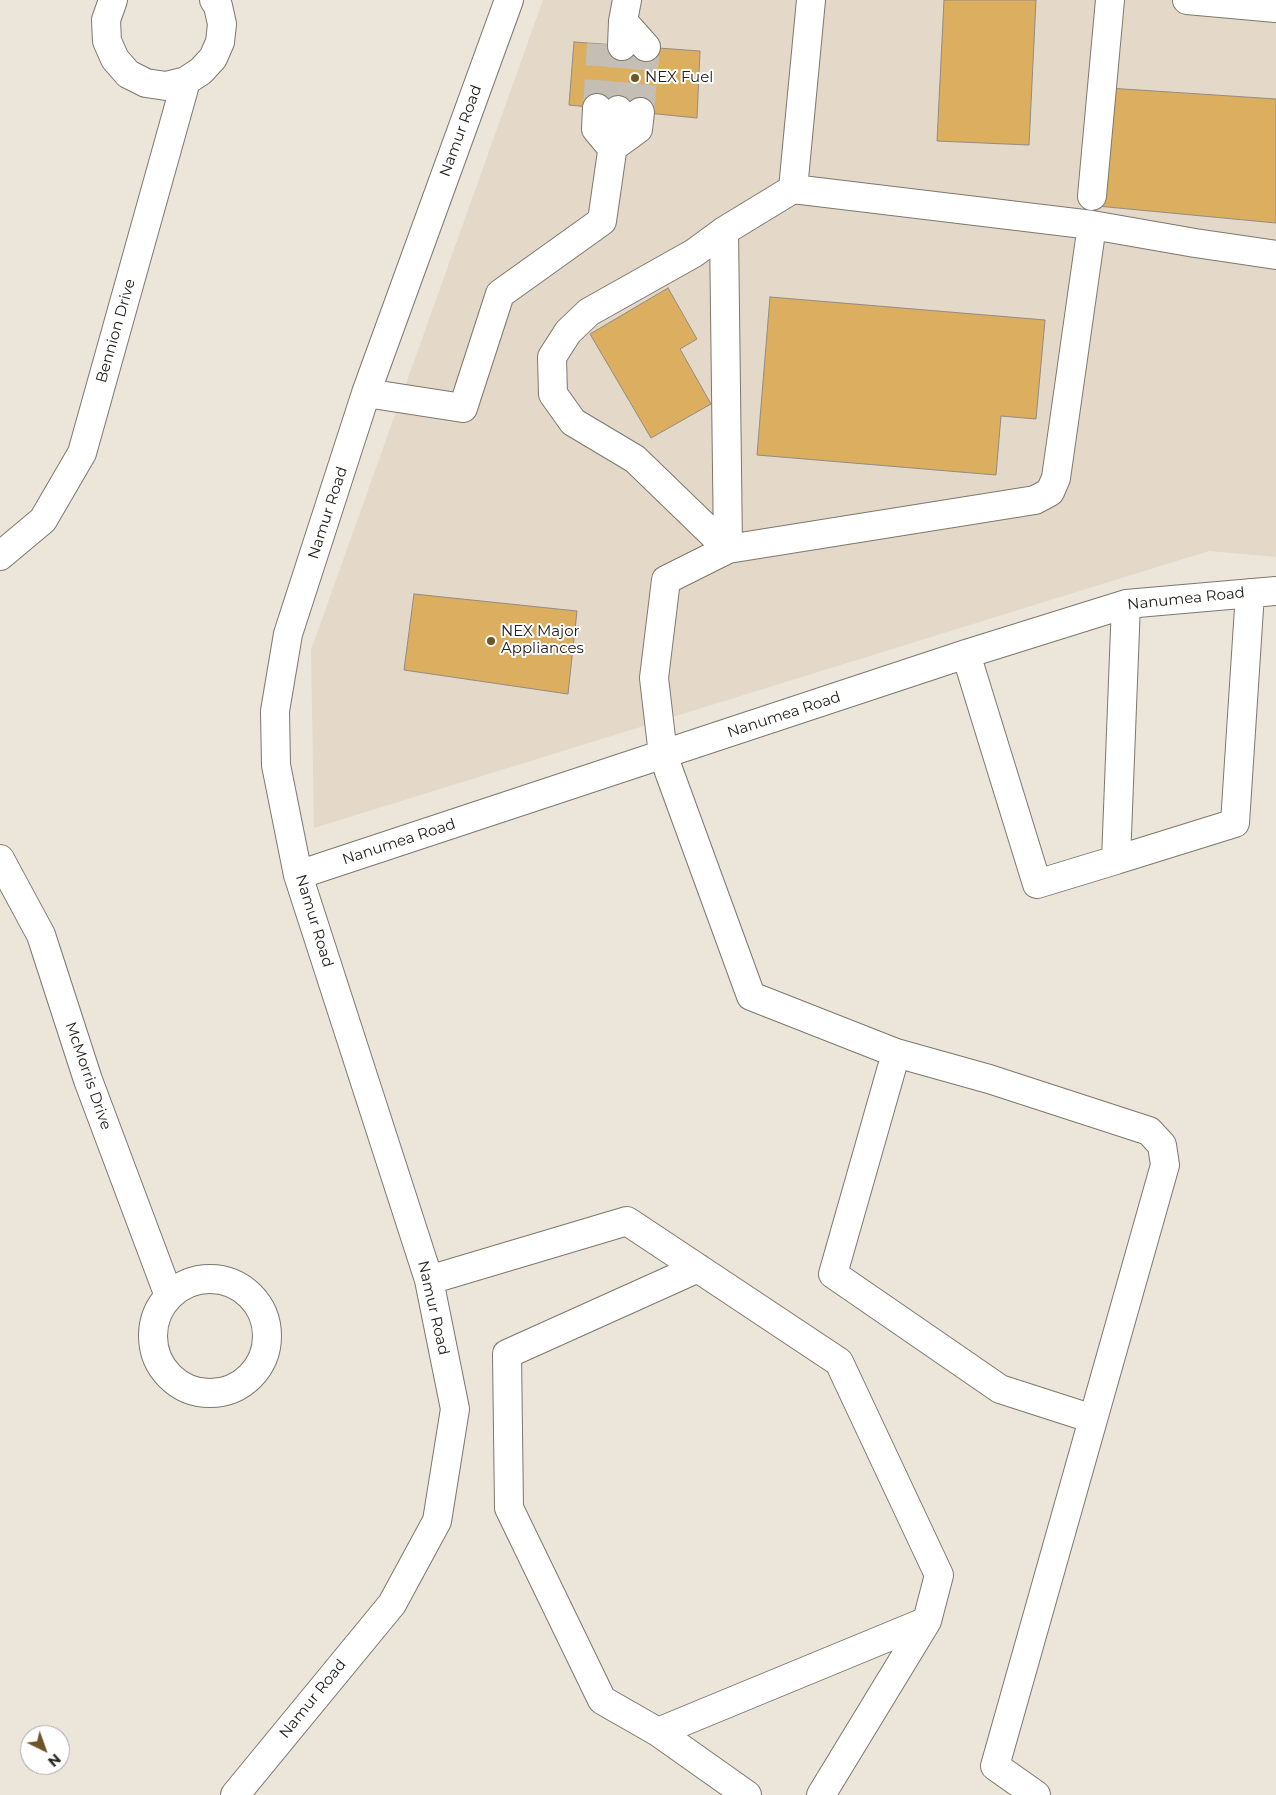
<!DOCTYPE html>
<style>
body{margin:0}
#map{position:relative;width:1276px;height:1795px;overflow:hidden;background:#ece5da;font-family:Montserrat,sans-serif}
canvas{display:block}
.north{position:absolute;left:20px;top:1725px;width:50px;height:50px;box-sizing:border-box;background:#fff;border:1px solid #a7a6a5;border-radius:50%;rotate:138deg;font-size:14px;font-weight:700;line-height:20px;text-align:center;color:#23211d}
.north::after{content:'';display:block;margin:auto;width:18px;height:22px;background:#6e5426;clip-path:polygon(50% 0,100% 100%,50% 72%,0 100%)}
</style>
<div id="map">
<canvas width="1276" height="1795"></canvas>
<div class="north">N</div>
</div>
<script>
const c = document.querySelector('canvas').getContext('2d');
c.lineJoin = 'round';
function fill(path, color) {
  c.fillStyle = color;
  c.fill(path, 'evenodd');
}
function poly(rows) {
  const path = new Path2D();
  for (const r of rows) {
    if (r.length === 3) {
      path.moveTo(r[0] + r[2], r[1]);
      path.arc(r[0], r[1], r[2], 0, 2 * Math.PI);
      continue;
    }
    path.moveTo(r[0], r[1]);
    for (let i = 2; i < r.length; i += 2) path.lineTo(r[i], r[i + 1]);
  }
  return path;
}
function stroke(path, color, width, dash) {
  c.strokeStyle = color;
  c.lineWidth = width;
  c.lineCap = dash ? 'butt' : 'round';
  c.setLineDash(dash || []);
  c.stroke(path);
}
function drawText(font, color, halo, rows, align = 'center') {
  c.font = font + ' Montserrat,sans-serif';
  c.lineWidth = 4;
  c.setLineDash([]);
  c.textBaseline = 'middle';
  c.strokeStyle = halo;
  c.fillStyle = color;
  for (const [text, x, y, turn = 0] of rows) {
    c.save();
    c.translate(x, y);
    c.rotate((+turn || 0) * Math.PI / 180);
    c.textAlign = isNaN(turn) ? turn : align;
    if (halo) c.strokeText(text, 0, 0);
    c.fillText(text, 0, 0);
    c.restore();
  }
}
fill(poly([
 [543,0,1276,0,1276,557,1209,551,314,828,311,650]
]), '#e4d9c8');
const building = poly([
 [944,0,1036,0,1029,145,937,141,944,0],
 [574,42,700,51,697,118,569,105,574,42],
 [1108,88,1276,99,1276,223,1097,206,1108,88],
 [668,288,697,339,680,349,711,404,651,438,590,334,668,288],
 [770,297,1045,320,1036,419,1001,416,996,475,757,455,770,297],
 [414,594,577,611,568,694,404,670,414,594]
]);
fill(building, '#dcae60');
stroke(building, '#938c82', 1);
stroke(poly([
 [597,108,601,44],
 [618,110,622,46],
 [640,112,646,47]
]), '#c4beb4', 28, [28, 14]);
const minor = poly([
 [113,0,106,20,107,41,115,59,128,74,146,83,166,86,186,81,201,71,213,58,220,42,222,24,218,6,214,0],
 [1187,0,1276,8],
 [623,21,646,47],
 [622,46,623,21,627,0],
 [597,108,596,129,612,148,638,129,640,112],
 [793,189,1092,225,1195,243,1276,255],
 [1092,196,1110,0],
 [724,231,728,549],
 [366,393,463,408,500,294,602,221,618,110],
 [728,549,635,459,573,422,553,394,552,357,568,332,589,312,694,253,724,231,793,189,811,0],
 [0,556,43,520,82,453,186,81],
 [1126,604,1116,860,1235,823,1250,593],
 [966,654,1037,884,1116,860],
 [0,859,41,935,88,1080,169,1296],
 [298,875,966,654,1126,604,1276,591],
 [896,1053,751,996,663,755,654,678,666,580,728,549,1035,500,1050,492,1056,478,1092,225],
 [698,1268,507,1354,509,1508,602,1700,658,1732,747,1795],
 [210,1336,57],
 [429,1280,627,1221,839,1362,939,1575,927,1621,821,1795],
 [658,1732,927,1621],
 [235,1795,392,1604,437,1521,455,1409,429,1280,298,875,276,765,275,711,288,634,366,393,509,0],
 [1036,1795,995,1766,1165,1165,1162,1145,1149,1131,989,1079,896,1053,833,1274,1000,1389,1093,1419]
]);
stroke(minor, '#7d776d', 30);
stroke(minor, '#fff', 28);
for (const [x, y, r, color] of [
 [635,78,5,"#6e5426"],
 [491,641,5,"#6e5426"]
]) {
  const dot = new Path2D();
  dot.arc(x, y, r, 0, 2 * Math.PI);
  c.fillStyle = color;
  c.fill(dot);
  stroke(dot, '#fff', 2);
}
drawText('15px', '#23211d', '#fff', [
 ["NEX Fuel",645,78],
 ["NEX Major",501,632],
 ["Appliances",501,649]
], 'left');
drawText('15px', '#23211d', '#fff', [
 ["Namur Road",461,131,-70],
 ["Bennion Drive",116,331,-74],
 ["Namur Road",328,513,-72],
 ["Nanumea Road",1186,599,-6],
 ["Nanumea Road",784,715,-18],
 ["Nanumea Road",399,842,-18],
 ["Namur Road",314,921,73],
 ["McMorris Drive",88,1076,71],
 ["Namur Road",433,1308,77],
 ["Namur Road",313,1699,-51]
]);
</script>
